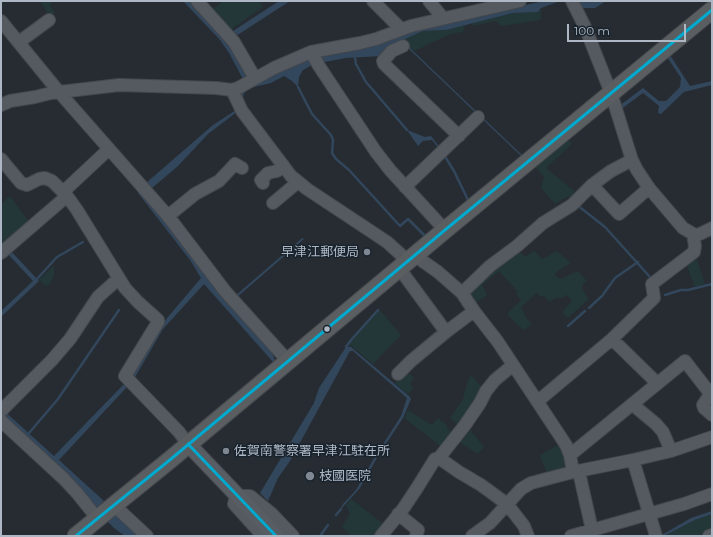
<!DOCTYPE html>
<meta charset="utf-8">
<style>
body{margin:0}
#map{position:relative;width:713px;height:537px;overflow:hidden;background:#262c32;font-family:Montserrat,sans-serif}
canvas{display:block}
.frame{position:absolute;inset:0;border:2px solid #aeb8c5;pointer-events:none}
.scale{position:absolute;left:567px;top:24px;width:119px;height:18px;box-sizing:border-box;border:2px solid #aeb8c5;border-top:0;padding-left:5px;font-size:12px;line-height:14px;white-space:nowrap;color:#aeb8c5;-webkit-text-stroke:3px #19232d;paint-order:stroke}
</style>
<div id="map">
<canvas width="713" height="537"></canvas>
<div class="frame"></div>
<div class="scale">100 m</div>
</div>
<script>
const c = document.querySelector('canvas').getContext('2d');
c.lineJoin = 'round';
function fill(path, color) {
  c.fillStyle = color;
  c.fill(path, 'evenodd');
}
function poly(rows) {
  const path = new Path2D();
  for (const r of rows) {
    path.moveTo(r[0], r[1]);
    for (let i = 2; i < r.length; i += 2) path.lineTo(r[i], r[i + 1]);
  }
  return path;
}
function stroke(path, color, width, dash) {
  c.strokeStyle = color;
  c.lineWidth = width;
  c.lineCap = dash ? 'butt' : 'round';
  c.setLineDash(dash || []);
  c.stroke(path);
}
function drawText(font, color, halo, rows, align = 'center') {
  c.font = font + ' Montserrat,"Noto Sans JP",sans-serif';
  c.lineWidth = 3;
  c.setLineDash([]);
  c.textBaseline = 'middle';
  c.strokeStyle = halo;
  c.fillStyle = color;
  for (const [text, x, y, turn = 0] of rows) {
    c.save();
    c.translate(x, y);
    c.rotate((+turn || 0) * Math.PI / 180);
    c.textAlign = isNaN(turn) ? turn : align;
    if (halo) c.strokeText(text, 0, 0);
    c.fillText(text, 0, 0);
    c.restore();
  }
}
fill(poly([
 [40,1,53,1,50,5,55,13,50,17],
 [223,1,259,1,263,7,229,31,210,11],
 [541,8,541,19,535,21,501,26,496,21,473,26,472,23,513,13,538,12],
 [465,25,463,32,450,34,417,50,412,50,405,39,423,31,446,30],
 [567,139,572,144,546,168,578,194,573,199,569,196,555,204,541,188,544,177,534,166],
 [10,196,30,223,1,245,1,204],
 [517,249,525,257,534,251,543,259,557,251,571,263,556,272,555,275,560,279,578,271,587,281,583,284,582,289,589,299,568,318,562,312,572,301,567,295,560,299,558,297,549,302,544,296,540,297,537,293,521,307,526,318,532,324,523,330,507,314,521,300,516,294,518,292,499,271,482,285,487,295,473,305,467,289],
 [695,254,705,284,695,287,685,261],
 [54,265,54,276,50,283,46,286,39,280],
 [379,309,401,335,373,364,349,344],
 [406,370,414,378,410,384,413,389,408,394,395,383],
 [471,375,484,390,460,427,450,418,463,399,467,383],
 [408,410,432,425,438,418,448,426,446,428,455,434,443,448,404,418],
 [467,426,484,447,478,454,456,440],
 [562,443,569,462,566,468,547,474,540,455],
 [351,499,385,525,378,536,351,536,342,527,350,514,346,505],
 [712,514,712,530,697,536,664,536,695,520]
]), '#233638');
fill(poly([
 [183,1,190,1,225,39,248,75,244,81,229,53,220,40],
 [279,1,290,1,236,36,233,31],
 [544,1,560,1,541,8,538,12,513,13,446,30,423,31,405,39,412,50,523,156,522,157,410,50,404,39,381,56,346,58,314,64,303,70,299,77,298,87,292,81,284,76,271,83,254,87,245,92,243,96,246,105,208,134,178,166,145,194,271,349,275,361,273,362,204,284,163,329,134,379,128,383,127,387,59,460,104,501,97,507,71,479,3,417,2,409,54,456,123,385,129,380,162,324,201,278,190,260,138,193,139,189,213,125,242,106,239,94,306,58,415,29],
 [576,1,606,1,595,8,579,8],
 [670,55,690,86,712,81,712,85,684,92,661,114,658,113,659,106,643,93,620,110,619,106,643,88,659,101,666,101,680,87,681,78,667,57],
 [407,130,425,137,431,136,441,149,440,150,432,140,423,141,418,146],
 [302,238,304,239,236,298,235,296],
 [10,250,39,281,1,317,1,311,33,281,7,253],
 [346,347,351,347,409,396,411,399,403,418,378,456,360,488,341,509,340,509,343,504,356,490,373,460,401,416,407,398,353,351,350,351,290,461,278,478,268,501,260,493,314,403,319,388],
 [712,511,712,514,695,520,664,536,660,536,691,518],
 [116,514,141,536,125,536,114,528,107,521]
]), '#32465c');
stroke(poly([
 [355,58,356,64,366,82,407,130],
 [298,87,312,114,331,135,333,140,332,153,336,159,349,170,400,226,408,219,425,236],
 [444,155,454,171,468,200],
 [577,205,605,227,650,277],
 [37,279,57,257,83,242],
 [665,295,681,290,688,290,712,284],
 [589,308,602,296,615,278,638,262],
 [568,326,585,311],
 [346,347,351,340,378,310],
 [29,433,58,399,119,310],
 [336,515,341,509],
 [320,536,328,525]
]), '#32465c', 2.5);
const minor = poly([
 [197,1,234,42,255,78],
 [373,1,401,29],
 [429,1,443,18],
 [572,1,585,27,611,93,632,160,637,170,649,188,683,228,695,235,700,234,712,228],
 [1,21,59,92,168,216,225,291,288,361],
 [19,42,49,20],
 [403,46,392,51,383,61,384,64,459,136],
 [311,52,319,66,376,152,390,170,445,230],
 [232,90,242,111,291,176,307,189,387,242,408,261],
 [1,105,10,101,35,97,51,93,119,85,216,88,232,90,238,88,274,68,311,52,360,43,376,39,411,26,520,1],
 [1,159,21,183,27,185,39,179,45,178,52,181,67,196,77,210,125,288,138,302,158,320,158,322,125,376,179,432,188,444],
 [263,183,261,180,268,173,277,171,283,165],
 [592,185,619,214,649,188],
 [405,187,478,117],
 [63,192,109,149],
 [273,203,298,182],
 [168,216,195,194,219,181,235,164,242,168],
 [1,253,67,196],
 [414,255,438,272,462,293,474,311,498,342,566,445,570,455,573,472],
 [399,268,446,332,474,311],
 [462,293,490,266,517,246,543,223,572,205,592,185,611,171,632,160],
 [612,339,654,298,652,284,694,252,695,246,693,234],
 [398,374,411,361,446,332],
 [538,401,612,339,657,383],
 [632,404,656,424,663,432,671,451],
 [1,411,52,360,70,339,98,297,118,279],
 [1,421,64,479,77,493,97,518],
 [570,455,685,361,709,392,709,396,703,405,704,408,712,415],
 [439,458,459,472,481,485,507,504,524,526,528,536],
 [633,460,656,536],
 [579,472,592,530],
 [115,504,118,509,147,536],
 [398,514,418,530,416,536],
 [263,536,234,504,236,496,250,496,272,514,293,536],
 [381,536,403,509,417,488,435,459,439,458,465,425,480,403,486,391,495,380,513,365],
 [472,536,490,523,521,489,531,483,573,472,633,460,671,451,712,437],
 [571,536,684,504,712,494],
 [709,536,712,535]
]);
const major = poly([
 [188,444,276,536]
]);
const highway = poly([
 [76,536,171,459,445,230,712,10]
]);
stroke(minor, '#44484d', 14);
stroke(major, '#43484f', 17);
stroke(highway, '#42484e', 19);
stroke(minor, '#555a60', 12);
stroke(major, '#575d63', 15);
stroke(highway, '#5a5e60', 17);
stroke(poly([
 [188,444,276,536],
 [76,536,171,459,445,230,712,10]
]), '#00a9ce', 3);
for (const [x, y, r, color] of [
 [367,252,4,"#7e8792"],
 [327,329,3.5,"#aeb8c5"],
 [226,451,4,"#7e8792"],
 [310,476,5,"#7e8792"]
]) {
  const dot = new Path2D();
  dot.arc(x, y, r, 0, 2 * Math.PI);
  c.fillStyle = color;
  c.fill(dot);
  stroke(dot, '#19232d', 1.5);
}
drawText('13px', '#aeb8c5', '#19232d', [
 ["早津江郵便局",359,252,"right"],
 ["佐賀南警察署早津江駐在所",234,451],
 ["枝國医院",319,476]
], 'left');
</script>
